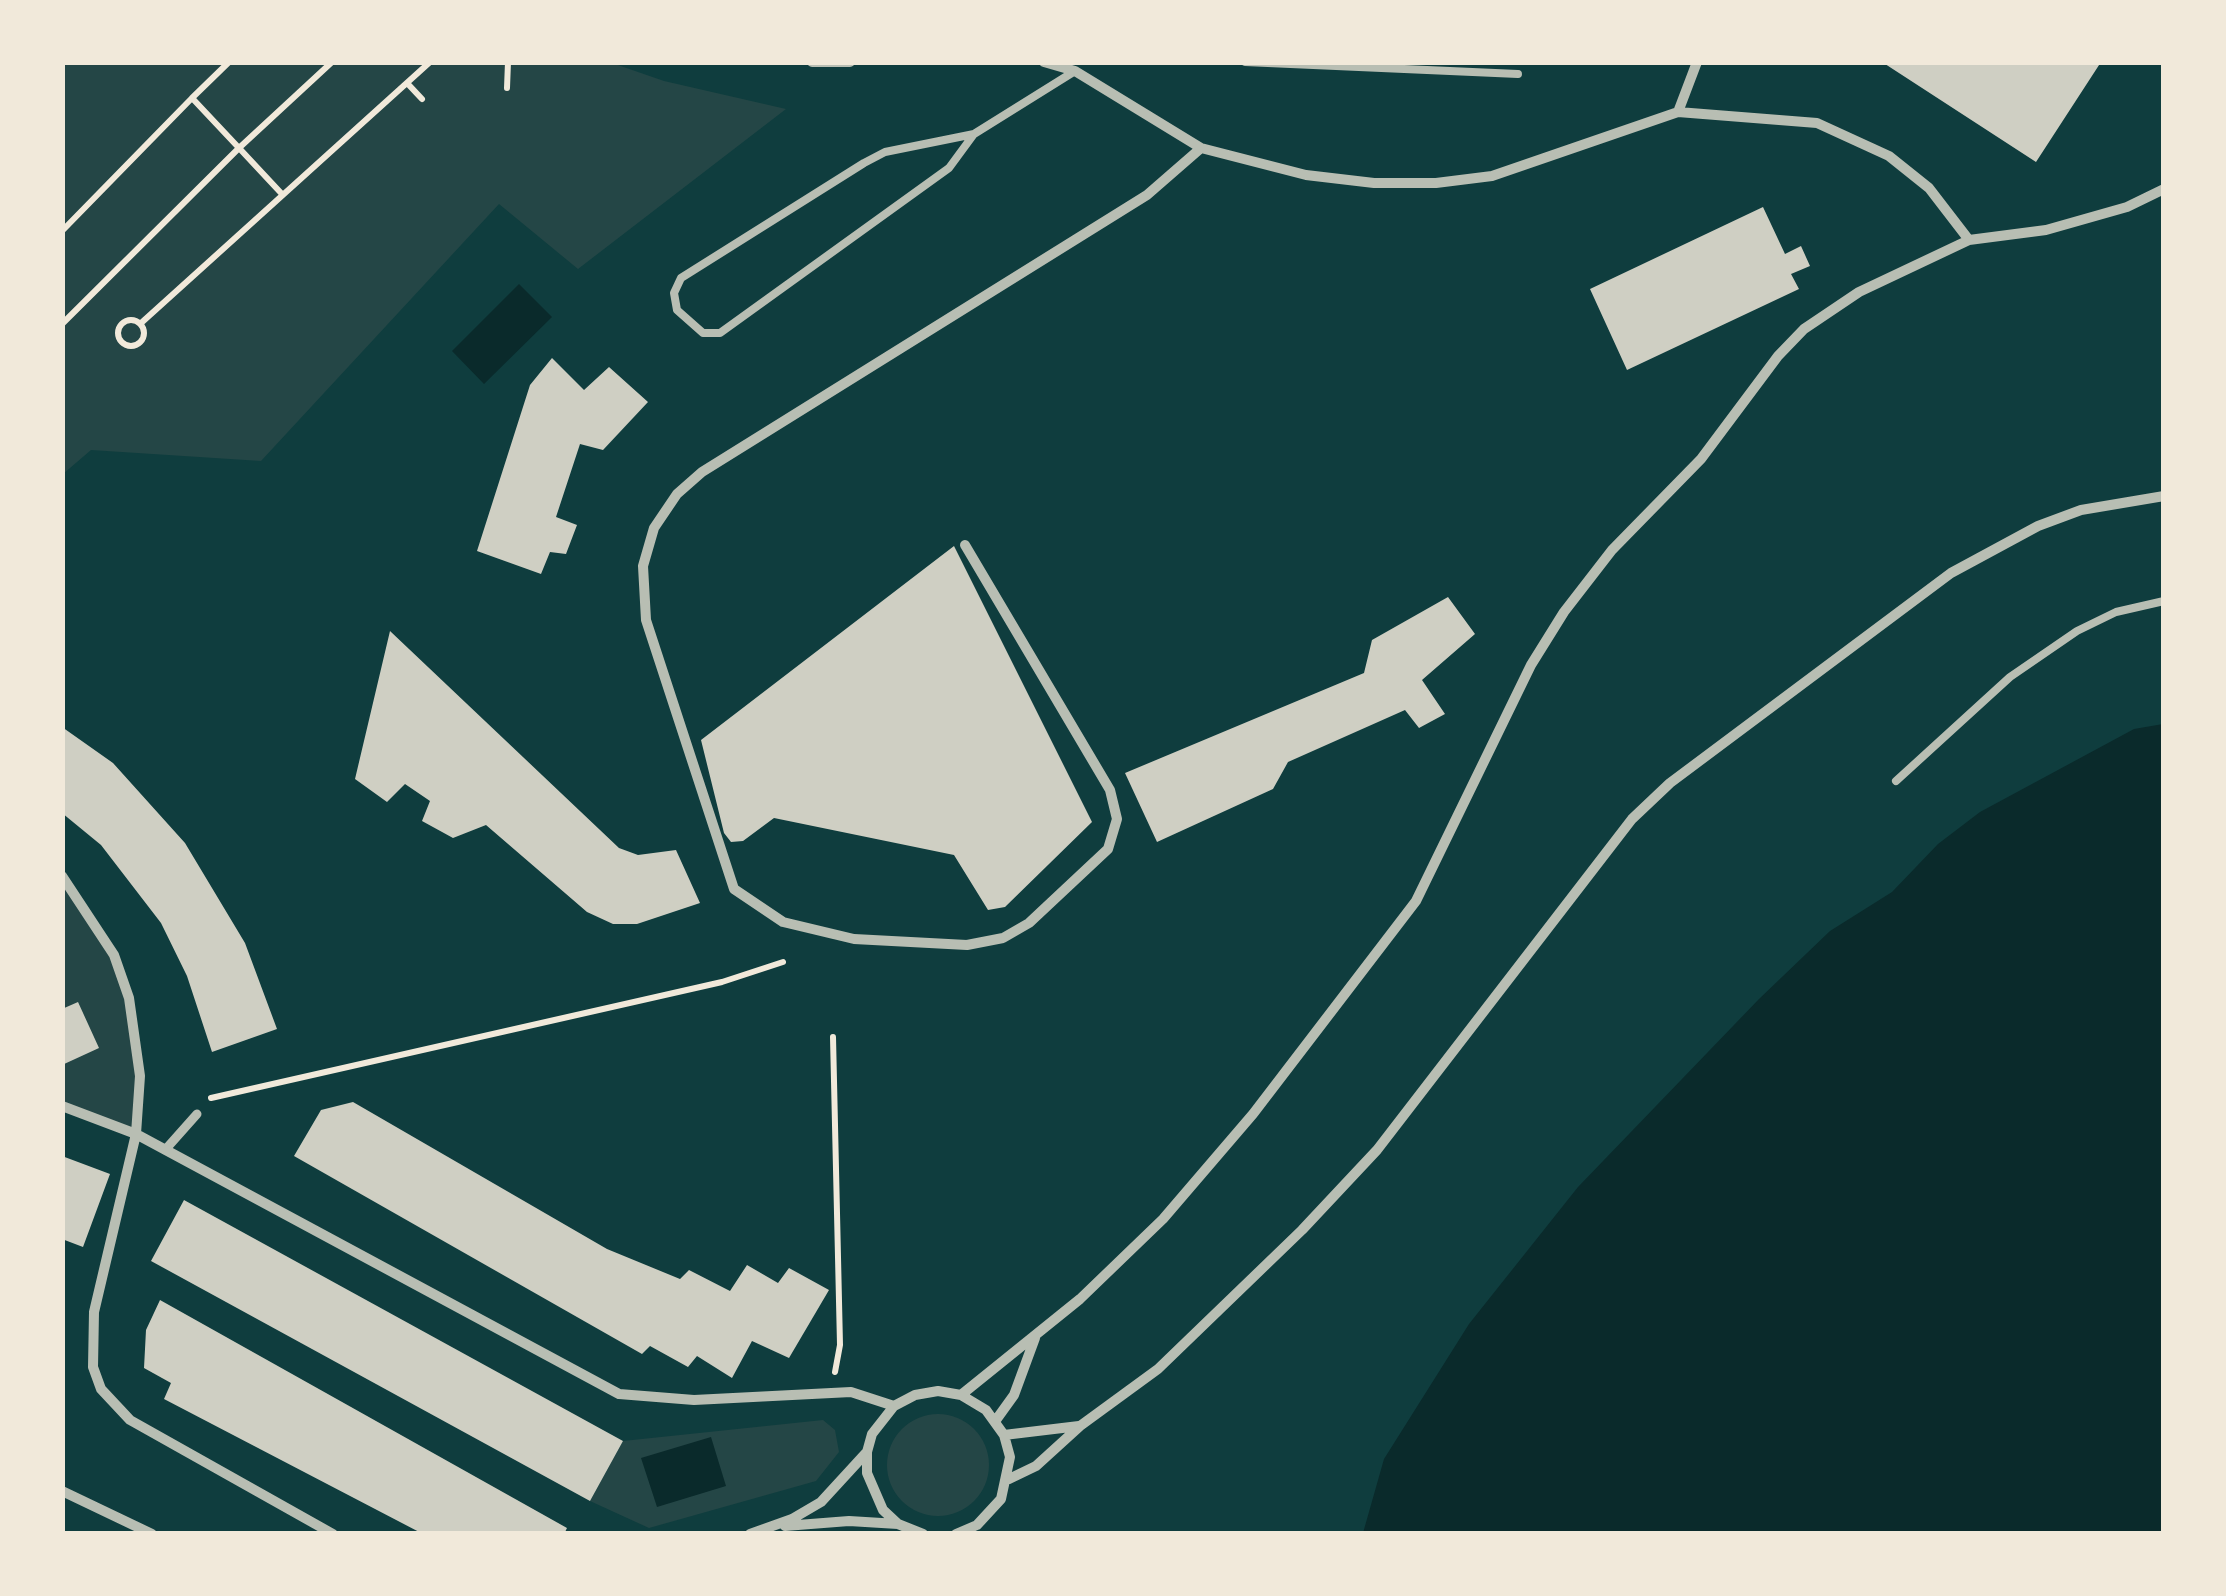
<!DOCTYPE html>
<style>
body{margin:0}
#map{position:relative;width:2226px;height:1596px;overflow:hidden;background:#0f3d3e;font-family:Poppins,sans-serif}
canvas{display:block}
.frame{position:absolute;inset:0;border:65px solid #f1e9da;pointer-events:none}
</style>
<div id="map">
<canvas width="2226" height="1596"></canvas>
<div class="frame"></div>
</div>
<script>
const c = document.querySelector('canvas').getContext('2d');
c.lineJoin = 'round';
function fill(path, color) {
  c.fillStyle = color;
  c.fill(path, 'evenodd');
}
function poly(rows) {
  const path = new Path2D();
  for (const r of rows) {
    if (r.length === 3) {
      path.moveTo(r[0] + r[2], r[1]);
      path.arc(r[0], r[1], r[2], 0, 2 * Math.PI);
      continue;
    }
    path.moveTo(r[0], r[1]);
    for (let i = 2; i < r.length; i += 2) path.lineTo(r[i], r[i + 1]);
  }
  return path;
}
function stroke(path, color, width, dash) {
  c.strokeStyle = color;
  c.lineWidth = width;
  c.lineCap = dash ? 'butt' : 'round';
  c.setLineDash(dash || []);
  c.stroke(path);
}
fill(poly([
 [63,63,612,63,664,81,786,109,578,269,499,204,261,461,91,450,63,474],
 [62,876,114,955,136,1044,136,1134,63,1106],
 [938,1465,51],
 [823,1420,835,1430,839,1452,816,1481,649,1528,590,1501,623,1441]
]), '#244646');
fill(poly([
 [519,284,552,317,484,384,452,351],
 [2163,724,2163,1533,1363,1533,1384,1459,1469,1324,1578,1187,1759,999,1830,931,1892,892,1938,844,1980,812,2134,729],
 [711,1437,726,1486,657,1507,641,1458]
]), '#0a2a2b');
fill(poly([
 [1882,62,2101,62,2036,162],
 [1763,207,1785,254,1801,246,1810,266,1791,274,1799,289,1627,370,1590,289],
 [552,358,584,390,609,367,648,402,603,450,580,444,556,517,577,525,566,554,550,552,541,574,477,551,530,385],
 [954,546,1092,822,1005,907,988,910,954,855,774,818,743,841,731,842,724,833,701,740],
 [1448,597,1475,634,1422,680,1445,714,1419,728,1405,710,1288,762,1273,789,1157,842,1125,773,1364,673,1372,640],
 [390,631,619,848,638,855,676,850,700,903,637,924,613,924,587,912,486,825,453,838,422,821,430,801,405,784,387,802,355,779],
 [62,727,113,763,185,843,245,943,277,1029,212,1052,187,976,161,923,101,845,62,813],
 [78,1002,99,1048,62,1065,62,1009],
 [353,1102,607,1249,680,1279,689,1270,730,1291,747,1265,778,1283,789,1268,829,1290,789,1358,752,1341,732,1378,697,1356,688,1367,650,1346,642,1354,294,1156,321,1110],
 [62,1156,110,1174,83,1247,62,1239],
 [184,1200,623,1441,590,1501,151,1261],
 [160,1300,567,1528,564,1534,423,1534,164,1399,171,1383,144,1368,146,1330]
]), '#cfcfc3');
stroke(poly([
 [407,83,422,99],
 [507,88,508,62],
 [281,193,239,148,332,62],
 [62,231,192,98],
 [131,333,13],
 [62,324,239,148,192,98,229,62],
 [140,324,430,62],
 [833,1037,840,1345,835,1372],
 [211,1098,722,982,783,962]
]), '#f1e9da', 6);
stroke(poly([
 [1245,62,1518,74],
 [974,134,949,168,720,333,703,333,677,310,674,293,681,278,864,163,885,152,974,134,1075,71],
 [1896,781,2010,677,2077,631,2116,612,2164,601]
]), '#b8beb3', 8);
stroke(poly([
 [165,1150,197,1114]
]), '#b8beb3', 9);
stroke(poly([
 [812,62,850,62],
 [1044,62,1075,71,1201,148,1306,175,1374,183,1436,183,1492,176,1678,112,1817,123,1889,156,1929,188,1969,240],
 [1678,112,1697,62],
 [965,545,1110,790,1117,819,1108,849,1029,923,1003,938,967,945,854,939,783,922,734,889,646,620,643,566,654,528,677,494,702,472,1147,195,1201,148],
 [62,876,114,955,129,998,140,1076,136,1134,94,1312,93,1367,101,1389,130,1420,333,1534],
 [62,1106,136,1134,619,1394,694,1400,851,1392,894,1406],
 [961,1395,1080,1299,1163,1219,1253,1114,1416,901,1531,665,1564,612,1612,550,1701,459,1778,356,1804,329,1859,292,1969,240,2046,230,2127,207,2164,189],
 [996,1420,1014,1395,1035,1338],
 [1004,1435,1079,1426],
 [1009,1479,1036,1466,1080,1426,1158,1369,1302,1230,1377,1150,1632,819,1670,783,1951,573,2038,526,2081,510,2164,496],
 [62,1491,152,1534],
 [785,1526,849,1521,898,1524],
 [750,1534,792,1519,821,1502,866,1453],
 [923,1534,898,1524,883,1510,867,1473,867,1452,872,1434,894,1406,915,1395,938,1391,961,1395,986,1410,1004,1435,1010,1457,1001,1499,977,1525,956,1534]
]), '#b8beb3', 10);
</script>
